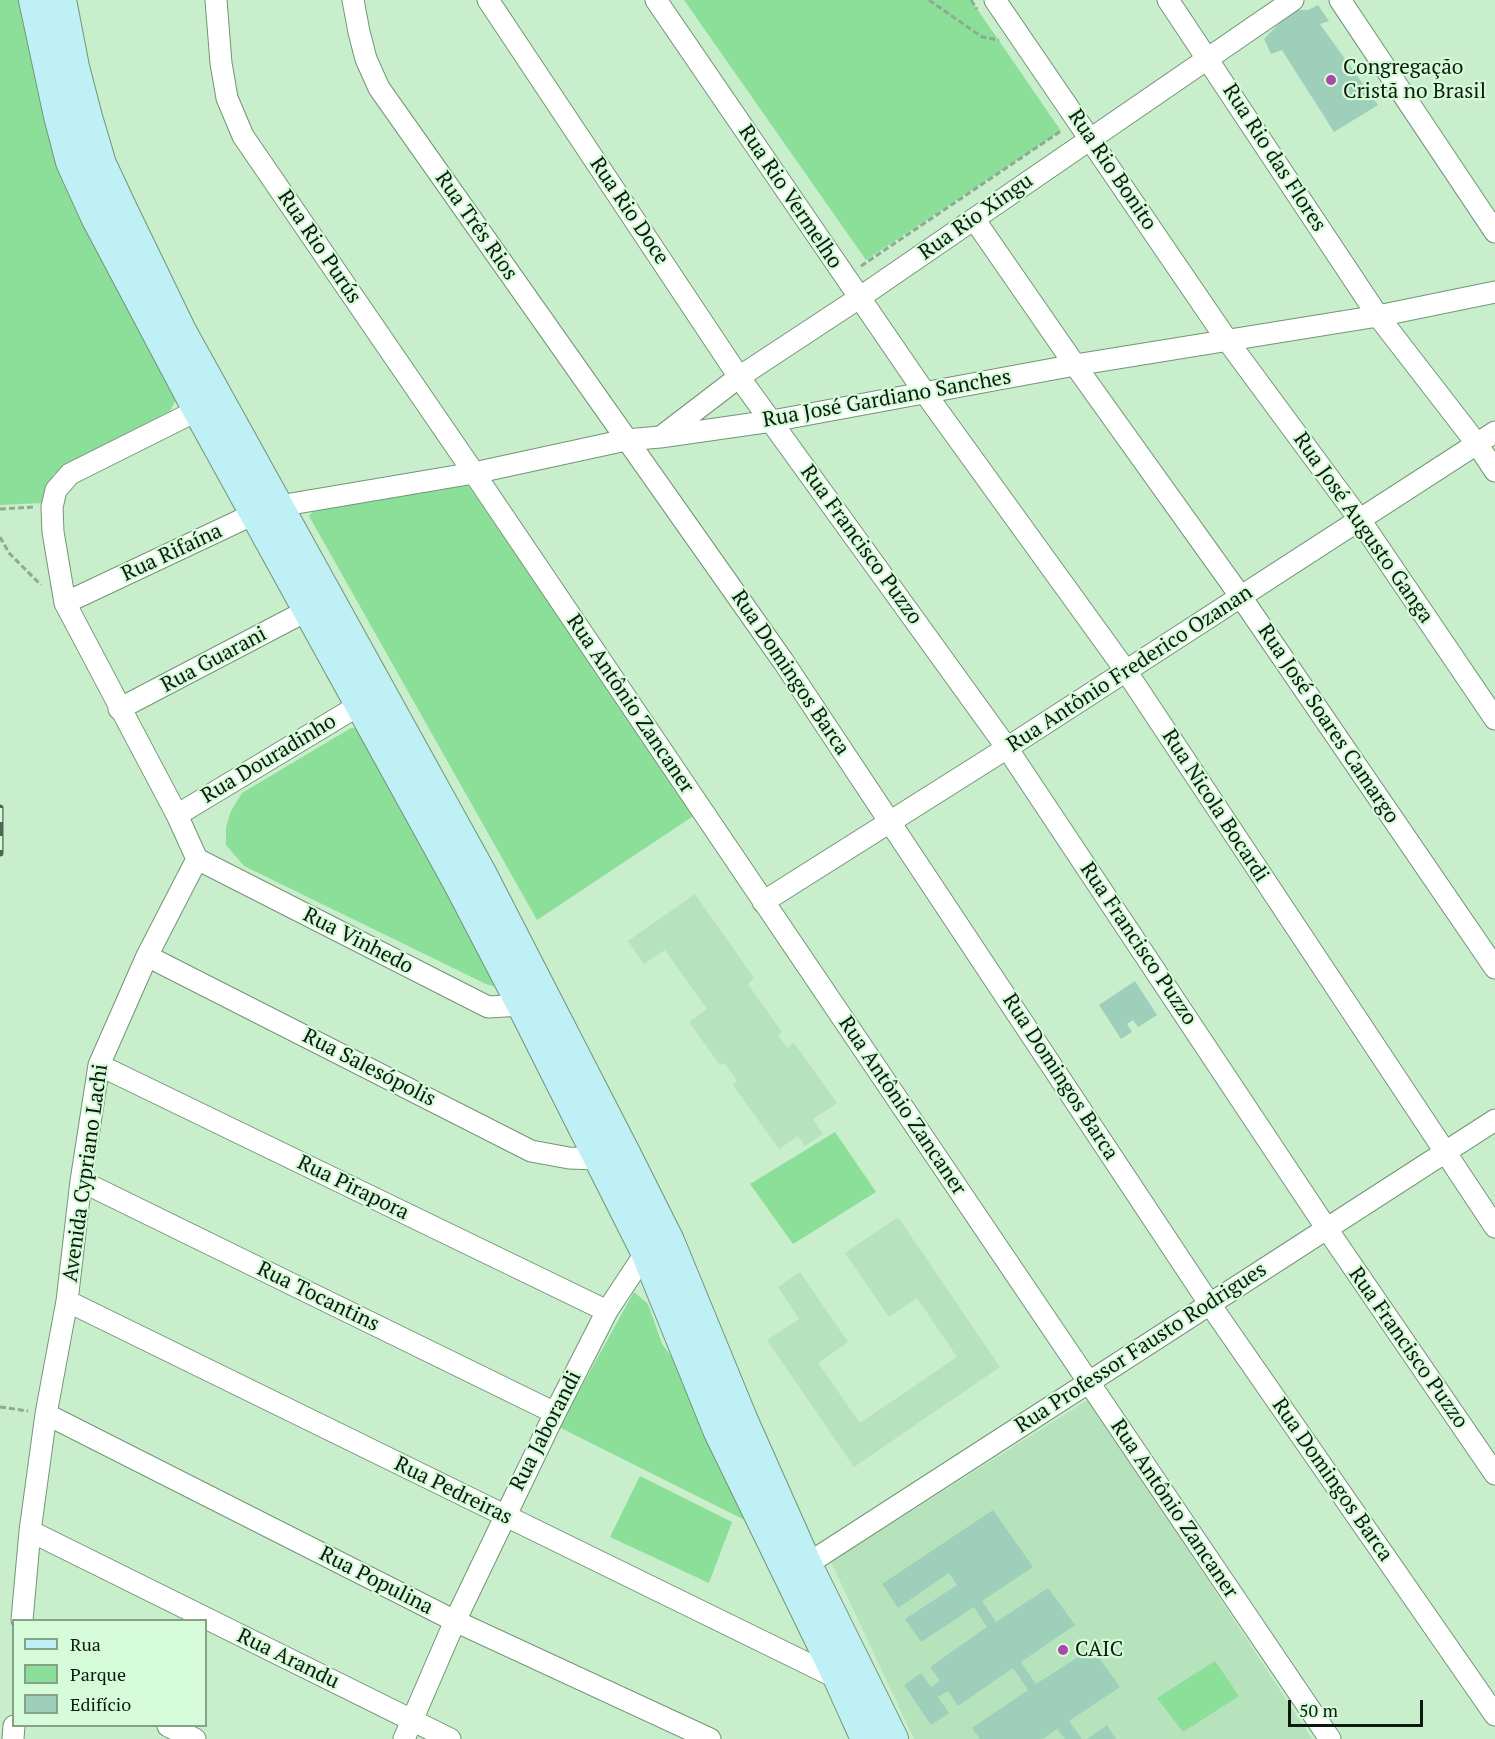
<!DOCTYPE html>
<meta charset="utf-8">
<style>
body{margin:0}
#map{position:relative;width:1495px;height:1739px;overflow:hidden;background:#c8eecc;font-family:"PT Serif",serif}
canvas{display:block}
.legend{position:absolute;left:12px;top:1619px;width:195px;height:108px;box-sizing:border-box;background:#d5fbd9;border:2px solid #85a188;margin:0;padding:8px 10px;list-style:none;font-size:18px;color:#0d1b0f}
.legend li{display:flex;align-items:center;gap:12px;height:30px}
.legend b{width:30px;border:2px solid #85a188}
.scale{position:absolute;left:1288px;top:1700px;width:135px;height:27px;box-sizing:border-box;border:3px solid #0d1b0f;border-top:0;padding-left:8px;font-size:18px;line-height:21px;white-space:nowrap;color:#0d1b0f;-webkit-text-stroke:4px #d5fbd9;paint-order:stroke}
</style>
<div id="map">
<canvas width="1495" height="1739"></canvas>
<ul class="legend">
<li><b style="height:8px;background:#bff0f6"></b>Rua</li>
<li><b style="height:16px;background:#8cdf98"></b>Parque</li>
<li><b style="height:16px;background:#9dcfbb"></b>Edifício</li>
</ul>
<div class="scale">50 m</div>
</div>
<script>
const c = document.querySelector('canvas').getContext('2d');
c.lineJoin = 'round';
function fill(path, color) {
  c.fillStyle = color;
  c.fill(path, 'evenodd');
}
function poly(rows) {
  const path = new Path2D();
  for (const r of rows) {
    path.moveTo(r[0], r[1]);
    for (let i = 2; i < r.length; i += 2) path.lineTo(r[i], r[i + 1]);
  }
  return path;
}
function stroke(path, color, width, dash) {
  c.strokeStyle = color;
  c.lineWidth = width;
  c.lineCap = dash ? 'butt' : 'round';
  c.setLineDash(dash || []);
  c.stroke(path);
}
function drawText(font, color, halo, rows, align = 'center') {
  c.font = font + ' "PT Serif",serif';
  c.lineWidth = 4.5;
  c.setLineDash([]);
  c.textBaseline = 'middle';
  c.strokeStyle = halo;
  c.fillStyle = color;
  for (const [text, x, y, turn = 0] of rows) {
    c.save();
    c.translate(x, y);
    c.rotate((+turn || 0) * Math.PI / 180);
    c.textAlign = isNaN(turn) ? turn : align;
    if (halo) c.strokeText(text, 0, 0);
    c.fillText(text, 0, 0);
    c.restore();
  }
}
fill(poly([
 [695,894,754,978,748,984,782,1032,778,1035,787,1048,794,1043,837,1103,813,1119,823,1134,805,1146,798,1136,779,1149,733,1085,737,1081,725,1063,720,1065,689,1022,707,1009,665,950,644,964,628,941],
 [898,1217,1000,1367,854,1467,767,1340,799,1319,778,1287,800,1272,848,1342,818,1363,860,1423,957,1357,917,1298,889,1317,845,1253],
 [1089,1399,1312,1739,914,1739,831,1562]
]), '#b7e3bc');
fill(poly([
 [0,0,30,0,178,396,170,411,90,452,54,474,47,487,44,503,0,505],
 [684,0,971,0,1061,131,866,260],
 [467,484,695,815,537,920,309,516,317,507],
 [351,728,363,729,496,987,486,984,244,866,226,845,226,827,231,811,242,793],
 [835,1132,876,1192,793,1244,750,1184],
 [634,1292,648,1304,662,1344,688,1379,745,1520,559,1427],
 [640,1476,732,1522,709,1583,610,1537],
 [1215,1661,1239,1696,1183,1732,1157,1698]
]), '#8cdf98');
fill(poly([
 [1318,5,1329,21,1320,24,1378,105,1334,132,1282,50,1271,54,1264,39,1285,17,1295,10,1308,10],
 [1135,981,1157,1015,1138,1027,1133,1020,1127,1024,1132,1032,1121,1039,1099,1005],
 [993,1510,1033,1567,982,1601,996,1622,1048,1588,1075,1625,1021,1662,1036,1684,1092,1648,1120,1687,1069,1721,1082,1739,1065,1739,1057,1729,1043,1739,980,1739,972,1728,1028,1690,1013,1668,958,1706,948,1691,938,1697,949,1713,931,1725,904,1685,921,1673,931,1687,940,1681,930,1667,987,1627,974,1607,921,1642,905,1619,957,1585,949,1573,898,1608,882,1584],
 [1107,1725,1116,1739,1087,1739]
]), '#9dcfbb');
const street = poly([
 [216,0,221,63,227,98,243,136,474,473,1330,1739],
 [353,0,359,32,366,59,379,88,783,661,1209,1303,1495,1715],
 [488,0,739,377,1007,748,1327,1229,1495,1474],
 [656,0,925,393,1126,671,1495,1227],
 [995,0,1227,340,1360,520,1495,719],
 [1168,0,1378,316,1477,444,1495,471],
 [1340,0,1495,232],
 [974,219,1075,365,1241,597,1495,968],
 [662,436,739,377,859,298,1293,0],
 [65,603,256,513,279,506,474,473,626,440,660,437,772,421,1075,365,1378,316,1495,292],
 [119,709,308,610],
 [177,815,361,704],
 [197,859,488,1007,522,1005],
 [763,902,1007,748,1495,432],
 [147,956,531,1151,569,1158,598,1159],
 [99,1065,607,1311],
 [81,1181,555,1413],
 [67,1301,839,1679],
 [46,1414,455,1621,710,1739],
 [30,1531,450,1739],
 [795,1572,1495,1120],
 [22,1620,30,1531,46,1414,67,1301,81,1181,99,1065,147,956,197,859,177,815,65,603,53,532,52,507,56,490,70,474,198,410],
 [168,1726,195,1739],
 [13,1739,14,1726],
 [404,1739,455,1621,555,1413,607,1311,646,1252,654,1247]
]);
const secondary = poly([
 [34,0,59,116,71,162,96,217,198,410,459,884,522,1005,646,1252,719,1432,839,1679,866,1739],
 [61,0,74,67,87,117,101,164,123,211,181,331,481,873,625,1153,669,1241,743,1421,807,1565,893,1739]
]);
stroke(street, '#729576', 23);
stroke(secondary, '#729576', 32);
stroke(poly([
 [929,0,982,37,999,40],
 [971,0,977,9],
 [861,266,1061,131],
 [0,509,34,507],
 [0,537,9,553,41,585],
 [0,1407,28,1411]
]), '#8cab90', 3, [6, 3]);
stroke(street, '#fff', 21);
stroke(secondary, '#bff0f6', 30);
const rail = poly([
 [0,808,0,853]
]);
stroke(rail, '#4f6652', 7);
stroke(rail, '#d5fbd9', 4.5, [14]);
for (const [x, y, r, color] of [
 [1331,80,6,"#ab46aa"],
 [1063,1650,6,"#ab46aa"]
]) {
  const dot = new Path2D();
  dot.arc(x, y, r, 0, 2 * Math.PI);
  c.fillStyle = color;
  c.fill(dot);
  stroke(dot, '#d5fbd9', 2);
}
drawText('21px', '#0d1b0f', '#d5fbd9', [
 ["Congregação",1343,68],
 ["Cristã no Brasil",1343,92],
 ["CAIC",1075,1650]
], 'left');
drawText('21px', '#0d1b0f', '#d5fbd9', [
 ["Rua Rio das Flores",1274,158,57],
 ["Rua Rio Bonito",1112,170,56],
 ["Rua Rio Vermelho",790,197,56],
 ["Rua Rio Doce",629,211,56],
 ["Rua Rio Xingu",976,217,-35],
 ["Rua Três Rios",476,226,55],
 ["Rua Rio Purús",319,247,56],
 ["Rua José Gardiano Sanches",887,399,-10],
 ["Rua José Augusto Ganga",1363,528,55],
 ["Rua Francisco Puzzo",861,545,54],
 ["Rua Rifaína",172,553,-25],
 ["Rua Guarani",214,660,-28],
 ["Rua Antônio Frederico Ozanan",1130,669,-33],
 ["Rua Domingos Barca",790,673,56],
 ["Rua Antônio Zancaner",630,704,56],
 ["Rua José Soares Camargo",1328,724,56],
 ["Rua Douradinho",269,759,-31],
 ["Rua Nicola Bocardi",1215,806,57],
 ["Rua Vinhedo",358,941,27],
 ["Rua Francisco Puzzo",1138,944,56],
 ["Rua Salesópolis",369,1068,27],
 ["Rua Domingos Barca",1060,1077,57],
 ["Rua Antônio Zancaner",902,1106,56],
 ["Avenida Cypriano Lachi",86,1173,-82],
 ["Rua Pirapora",353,1188,26],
 ["Rua Tocantins",318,1297,26],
 ["Rua Professor Fausto Rodrigues",1141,1348,-33],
 ["Rua Francisco Puzzo",1408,1348,55],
 ["Rua Jaborandi",546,1431,-63],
 ["Rua Domingos Barca",1332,1480,55],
 ["Rua Pedreiras",453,1491,26],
 ["Rua Antônio Zancaner",1174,1509,56],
 ["Rua Populina",376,1581,27],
 ["Rua Arandu",288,1659,26]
]);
</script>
